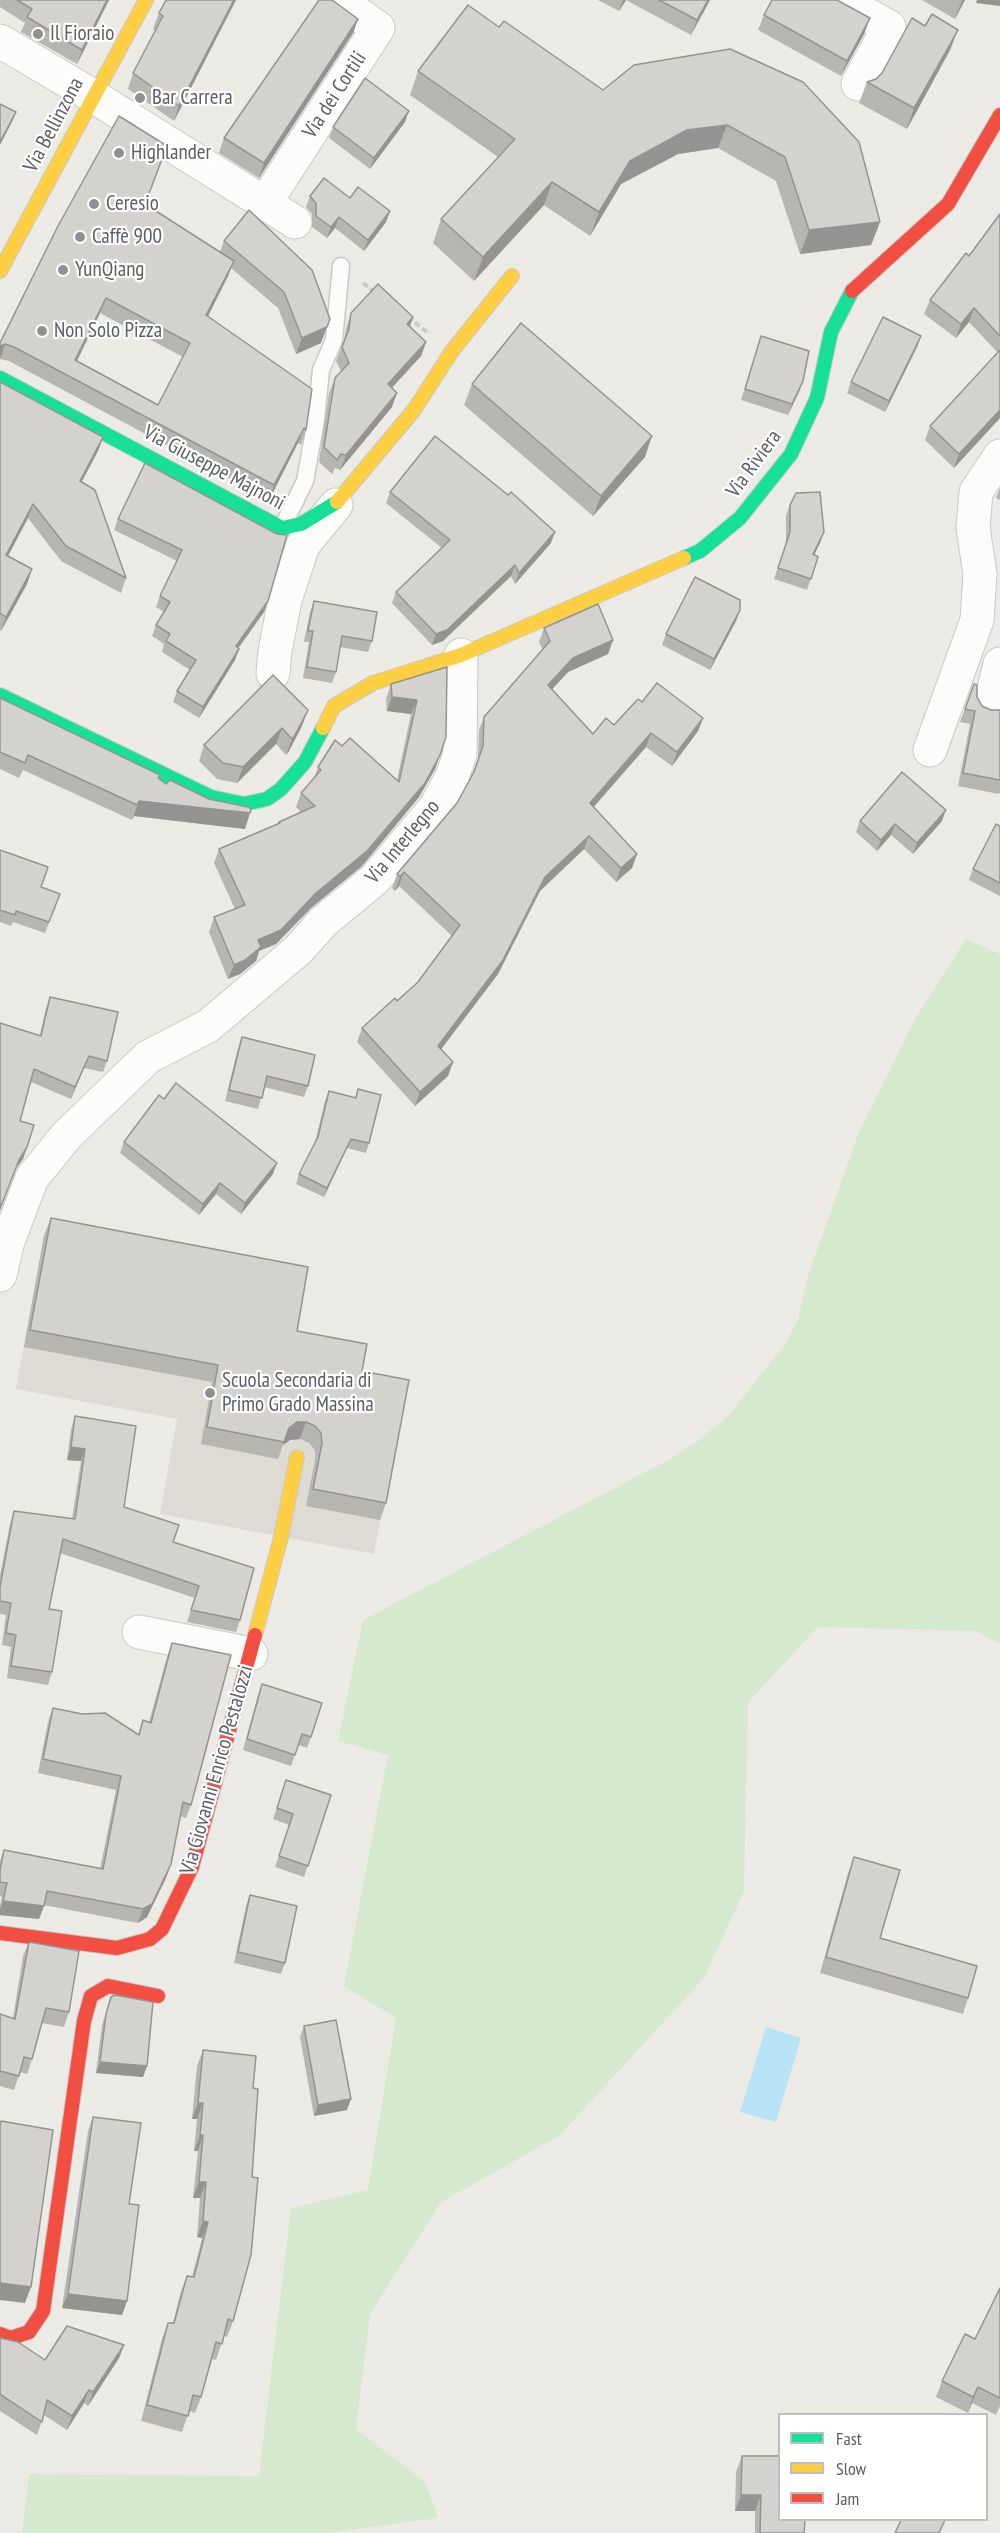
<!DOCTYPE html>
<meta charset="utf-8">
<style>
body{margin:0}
#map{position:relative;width:1000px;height:2533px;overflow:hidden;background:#eceae5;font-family:"PT Sans Narrow",sans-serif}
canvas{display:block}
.legend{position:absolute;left:778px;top:2413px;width:210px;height:108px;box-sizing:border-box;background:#fff;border:2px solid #bdbfc1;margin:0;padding:8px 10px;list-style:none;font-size:18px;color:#5b6065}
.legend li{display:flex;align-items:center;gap:12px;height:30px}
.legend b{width:30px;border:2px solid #bdbfc1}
</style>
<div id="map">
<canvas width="1000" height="2533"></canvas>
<ul class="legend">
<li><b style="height:8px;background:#16e098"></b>Fast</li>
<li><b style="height:8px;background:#ffcf43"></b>Slow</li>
<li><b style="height:8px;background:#f24e42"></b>Jam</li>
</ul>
</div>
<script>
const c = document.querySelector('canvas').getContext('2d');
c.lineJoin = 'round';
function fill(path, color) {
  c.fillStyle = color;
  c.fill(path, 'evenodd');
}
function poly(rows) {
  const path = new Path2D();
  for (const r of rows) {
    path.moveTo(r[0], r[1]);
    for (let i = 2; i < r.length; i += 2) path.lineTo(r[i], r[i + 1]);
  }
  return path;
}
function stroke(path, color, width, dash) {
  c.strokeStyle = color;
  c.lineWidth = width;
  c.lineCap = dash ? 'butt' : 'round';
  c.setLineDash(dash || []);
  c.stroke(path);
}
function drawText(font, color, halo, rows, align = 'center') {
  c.font = font + ' "PT Sans Narrow",sans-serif';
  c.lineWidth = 4.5;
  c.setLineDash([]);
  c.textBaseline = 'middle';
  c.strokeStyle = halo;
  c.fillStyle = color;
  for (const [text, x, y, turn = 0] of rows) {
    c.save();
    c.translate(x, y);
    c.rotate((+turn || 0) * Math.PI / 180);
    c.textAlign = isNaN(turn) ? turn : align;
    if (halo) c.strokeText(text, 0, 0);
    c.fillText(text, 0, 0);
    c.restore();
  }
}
fill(poly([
 [44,1235,302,1284,291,1348,356,1388,403,1397,374,1554,160,1514,177,1419,16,1389]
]), '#dedad4');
fill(poly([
 [966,939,1000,954,1000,1644,976,1631,818,1627,748,1702,744,1891,704,1978,559,2136,441,2202,370,2314,356,2429,425,2482,438,2518,326,2533,22,2533,29,2474,259,2476,291,2208,368,2190,396,2018,344,1986,388,1755,338,1741,363,1620,674,1457,698,1441,729,1415,786,1343,798,1319,809,1273,859,1132,915,1019]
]), '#d4e9ce');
fill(poly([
 [766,2027,801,2038,776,2122,740,2112]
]), '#b8e3f7');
const lane = poly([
 [282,528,305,481,316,420,321,370,334,340,341,266]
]);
const street = poly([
 [841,0,889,27,858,84],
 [0,41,93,96,295,222],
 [265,203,378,28,339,0],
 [273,673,275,651,285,600,303,545,336,505],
 [990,705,1000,664],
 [930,750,977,620,980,574,973,528,976,492,1000,456],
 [0,1275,7,1244,32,1178,67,1135,148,1057,208,1026,298,950,323,922,375,879,435,808,452,777,460,754,461,655],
 [139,1632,251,1654]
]);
const fast = poly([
 [0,378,282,528,301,524,337,502],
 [684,558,700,551,740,518,791,454,817,398,831,332,852,291],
 [0,695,211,797,244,804,267,799,281,789,305,762,323,728]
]);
const slow = poly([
 [0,271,146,0],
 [337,502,414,410,452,351,512,276],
 [323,728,334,706,373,683,461,655,684,558],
 [255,1635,281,1537,297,1457]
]);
const jam = poly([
 [852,291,948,204,1000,115],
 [0,1933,117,1948,150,1939,162,1929,192,1867,255,1635],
 [0,2334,11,2338,29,2332,43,2311,84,2021,91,1996,108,1986,158,1996]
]);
stroke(lane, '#c8c9c8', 19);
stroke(street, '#c8c9c8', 35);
stroke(fast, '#c8c8c8', 16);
stroke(slow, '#c8c8c8', 16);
stroke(jam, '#c8c8c8', 16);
stroke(poly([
 [363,283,376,293],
 [408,317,428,333]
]), '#c5ccc8', 4, [6, 3]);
stroke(lane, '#fcfcfb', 16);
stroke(street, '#fcfcfb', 33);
stroke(fast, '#16e098', 14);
stroke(slow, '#ffcf43', 14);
stroke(jam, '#f24e42', 14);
fill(poly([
 [0,0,109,0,77,64,21,32,25,23,0,7],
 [166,0,236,0,174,121,128,89,133,73,155,30,153,29,159,13],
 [598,0,626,0,619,11],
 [626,0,710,0,691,35],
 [922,0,965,0,955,19],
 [764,15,870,18,864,34,841,76,758,30],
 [358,19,353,33,259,178,219,153,224,138],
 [499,27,603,90,730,49,880,222,871,245,800,254,776,181,718,148,678,154,621,184,590,236,544,205,474,281,433,243,441,219,498,157,410,95,418,71],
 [950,50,907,129,859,103,867,82],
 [405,122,370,169,329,138,333,127],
 [310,196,350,198,390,211,386,222,364,251,335,228,327,238,312,227,312,214,306,207],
 [145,204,220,252,224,241,249,210,321,343,296,354,278,308,231,268,228,276,208,316,306,430,301,445,298,443,269,500,9,361,0,359,0,343],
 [100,313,183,357,158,405,77,361],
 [1000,214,1000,418,954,468,925,440,930,426,998,353,969,322,956,338,924,314,930,300,969,256],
 [351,313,410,326,426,342,421,356,392,388,392,407,340,470,335,468,332,474,319,462,329,393,335,378,341,371,336,361,344,341,346,328],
 [761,336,803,381,788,415,741,400],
 [921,336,917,347,885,412,847,393,851,382],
 [0,382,103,437,98,451,82,482,126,578,121,593,61,561,28,518,8,556,32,569,27,584,1,631,0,631],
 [472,384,645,457,593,516,464,405],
 [145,463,268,601,264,612,238,648,239,649,235,660,199,718,173,702,177,691,190,670,162,652,164,644,152,636,156,625,164,612,156,607,160,596,177,561,114,530,118,519],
 [1000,488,1000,500,996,498],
 [390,492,551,543,515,584,511,576,443,641,432,645,392,603,396,592,442,548,386,503],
 [790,505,820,543,814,555,818,557,807,590,774,579,786,543,786,516],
 [314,601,372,641,368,652,340,647,336,672,332,683,303,678,309,642,304,642,310,612],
 [740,610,736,621,710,670,662,645,666,634],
 [544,628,613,640,608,654,568,672,552,689,593,734,614,725,642,702,703,718,698,731,672,766,646,747,593,807,637,854,632,868,616,882,584,849,540,891,498,974,441,1049,453,1062,448,1076,415,1106,357,1042,362,1028,397,1001,418,982,452,936,399,886,395,891,392,888,397,874,457,803,473,772,478,760,479,730,484,717,543,650,539,642],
 [447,667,435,769,419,797,362,866,311,908,276,944,259,951,256,961,240,974,228,979,209,932,214,917,235,909,214,863,219,849,278,824,279,822,301,812,296,807,301,793,314,778,318,767,342,746,397,780,411,714,387,711,386,699,391,684],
 [273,675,302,726,289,751,286,755,276,744,237,783,217,779,199,761,204,745],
 [974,684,977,697,982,706,991,710,1000,710,1000,792,999,794,958,786,970,724,960,722],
 [0,698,159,779,166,784,245,829,134,816,132,820,23,770,19,778,0,769],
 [860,821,942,821,913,854,891,835,877,851,856,832],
 [1000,826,1000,896,969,880,973,869],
 [0,850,41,887,60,894,45,933,13,922,11,926,0,922],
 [50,997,107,1061,103,1072,84,1068,71,1099,31,1082,20,1121,27,1147,23,1159,14,1171,0,1210,46,1008],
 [242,1037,308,1086,304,1097,264,1087,258,1109,225,1101,238,1048],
 [358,1089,369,1143,366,1153,347,1148,324,1197,296,1184,299,1174,315,1142,325,1101,329,1091,355,1098],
 [164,1099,273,1174,241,1214,216,1194,199,1215,120,1153,124,1142],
 [51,1218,297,1331,362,1371,386,1503,380,1520,306,1506,315,1460,315,1450,309,1443,300,1439,290,1440,283,1445,278,1459,201,1444,212,1382,24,1347,44,1235],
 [75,1416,124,1507,173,1542,240,1620,236,1632,187,1622,195,1598,60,1553,49,1609,52,1672,48,1685,7,1678,11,1647,2,1645,6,1615,0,1614,0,1575,10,1524,14,1511,72,1519,81,1461,67,1460,71,1429],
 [172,1643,191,1805,186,1818,180,1816,171,1864,166,1878,147,1917,138,1923,44,1905,39,1919,0,1915,0,1905,2,1897,0,1896,0,1861,4,1850,100,1869,116,1790,38,1773,48,1722,53,1708,138,1735,143,1720,149,1722,167,1657],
 [262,1684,311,1737,307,1748,298,1745,291,1766,243,1750,258,1695],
 [286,1780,331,1795,304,1877,275,1867,289,1825,273,1819],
 [854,1857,880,1938,968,1998,963,2014,820,1973,848,1873],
 [250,1895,285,1963,281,1974,234,1963,246,1906],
 [29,1942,69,2012,64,2027,42,2023,32,2059,27,2074,20,2072,14,2090,0,2086,0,2014,13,2018,23,1956],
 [111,1997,147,2066,143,2077,96,2073,102,2025],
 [304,2026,347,2110,314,2116,300,2037],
 [203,2050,233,2321,227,2337,224,2336,216,2360,212,2359,201,2397,195,2413,189,2411,182,2432,141,2421,162,2339,168,2323,173,2323,181,2291,187,2276,192,2277,202,2238,197,2237,200,2198,193,2198,198,2151,194,2151,197,2119,192,2119,197,2066],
 [93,2117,129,2204,127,2301,122,2315,62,2308,88,2131],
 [1000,2288,1000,2406,996,2415,972,2403,968,2413,936,2397,942,2381,975,2339],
 [0,2338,45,2360,124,2345,119,2358,88,2406,84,2403,67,2430,44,2415,37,2435,0,2411],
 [742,2456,804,2533,755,2533,755,2511,735,2511,736,2472]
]), '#b5b5b2');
fill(poly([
 [107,0,109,0,77,64,82,50],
 [234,0,236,0,174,121,179,106],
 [623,0,626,0,619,11],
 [708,0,710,0,691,35,697,20],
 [962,0,965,0,955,19],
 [977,0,1000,0,1000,6,976,3],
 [870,18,864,34,841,76,847,61],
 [358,19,353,33,259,178,264,163],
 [958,30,950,50,907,129,914,108],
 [409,111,405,122,370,169,374,158],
 [16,112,12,122,0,145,0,142],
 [727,125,718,148,678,154,621,184,590,236,599,212,630,161,687,130],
 [552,182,544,205,474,281,483,257],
 [390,211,386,222,364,251,368,240],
 [339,217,335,228,327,238,331,227],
 [880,222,871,245,800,254,809,230],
 [234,261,228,276,201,330,206,315],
 [106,298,100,313,70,375,75,360],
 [974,308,969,322,956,338,961,324],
 [413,317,408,332,407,324],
 [327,327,321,343,296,354,302,338],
 [921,336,917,347,885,412,889,401],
 [426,342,421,356,382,398,388,384],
 [5,344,0,359,0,346],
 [803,381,799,392,788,415,792,404],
 [397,393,392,407,340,470,346,455],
 [1000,410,1000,418,954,468,959,454],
 [304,428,298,443,269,500,274,485],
 [652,436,645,457,593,516,601,496],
 [103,437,98,451,74,495,80,481],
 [33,504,28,518,1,569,6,555],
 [555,532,551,543,515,584,519,573],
 [824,532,820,543,809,565,813,554],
 [515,565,511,576,443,641,432,645,436,634],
 [32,569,27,584,1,631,6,617],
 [268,601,264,612,232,657,236,646],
 [740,610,736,621,710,670,714,659],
 [613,640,608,654,568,672,543,699,548,685,573,658],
 [239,649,235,660,199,718,203,707],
 [392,697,417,700,411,714,387,711],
 [308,710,302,726,289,751,286,755,292,739],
 [703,718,698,731,672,766,677,752],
 [282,728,276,744,237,783,243,767],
 [651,733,646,747,585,817,590,803],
 [440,755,435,769,419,797,362,866,311,908,276,944,259,951,256,961,240,974,228,979,234,965,258,940],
 [139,801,250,813,245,829,134,816,132,820],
 [946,810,942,821,913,854,917,843],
 [895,824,891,835,877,851,881,840],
 [589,836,584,849,540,891,498,974,433,1060,438,1046,545,877],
 [637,854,632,868,616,882,621,868],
 [404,872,399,886,395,891,400,877],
 [89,1056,84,1068,71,1099,75,1087],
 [453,1062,448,1076,415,1106,420,1092],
 [351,1139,347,1148,324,1197,327,1188],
 [27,1147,23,1159,14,1171,19,1160],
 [277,1163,273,1174,241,1214,245,1203],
 [220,1183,216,1194,199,1215,203,1204],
 [297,1422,306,1422,300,1439,290,1440,283,1445,289,1428],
 [71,1447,85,1449,81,1461,67,1460],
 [171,1864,166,1878,147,1917,138,1923,143,1909],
 [3,1901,44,1906,39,1919,0,1915,0,1909],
 [100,2062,147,2066,143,2077,96,2073],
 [351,2099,347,2110,314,2116,318,2105],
 [198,2103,203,2103,197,2119,192,2119],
 [200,2135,203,2135,198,2151,194,2151],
 [199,2182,206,2182,200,2198,193,2198],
 [203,2221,208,2222,202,2238,197,2237],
 [0,2283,31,2287,25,2303,0,2300],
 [68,2294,127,2301,122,2315,62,2308],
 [124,2345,119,2358,88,2406,93,2392],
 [978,2387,972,2403,968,2413,973,2397],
 [89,2390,84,2403,67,2430,72,2416],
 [741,2495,761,2495,755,2511,735,2511]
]), '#949391');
const building = poly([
 [17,0,107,0,82,50,27,17,32,9,17,0],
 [166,0,234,0,179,106,133,73,163,16,159,13,166,0],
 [319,0,332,0,358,19,264,163,224,138,319,0],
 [659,0,708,0,697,20,659,0],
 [772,0,837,0,870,18,847,61,764,15,772,0],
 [468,5,499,27,504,21,603,90,634,65,730,49,803,82,859,142,880,222,809,230,785,157,727,125,687,130,630,161,599,212,552,182,483,257,441,219,515,139,418,71,468,5],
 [932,14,958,30,914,108,867,82,876,79,882,73,912,18,925,26,932,14],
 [365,78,409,111,374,158,333,127,365,78],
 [0,104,16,112,0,142,0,104],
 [119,116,167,146,145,204,234,261,206,315,312,389,306,430,304,428,274,485,14,347,5,344,0,346,0,343,58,226,119,116],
 [106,298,190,343,158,405,75,360,106,298],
 [324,178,350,198,358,187,390,211,368,240,339,217,331,227,316,216,316,203,310,196,324,178],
 [249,210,312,270,330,319,327,327,302,338,284,292,224,241,249,210],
 [1000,214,1000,336,974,308,961,324,930,300,966,253,969,256,1000,214],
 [378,284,413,317,407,324,426,342,388,384,397,393,346,455,341,454,337,460,324,447,335,378,349,363,342,347,349,329,351,313,378,284],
 [883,317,921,336,889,401,851,382,883,317],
 [521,323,652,436,601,496,472,384,521,323],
 [761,336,809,351,803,381,792,404,745,389,761,336],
 [1000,350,1000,410,959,454,930,426,1000,350],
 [0,382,103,437,80,481,95,490,126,578,66,546,33,504,6,555,32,569,6,617,0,613,0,382],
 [435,436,508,495,511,492,555,532,519,573,515,565,447,630,436,634,396,592,450,540,390,492,435,436],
 [145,463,277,534,287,535,268,601,236,646,239,649,203,707,177,691,196,660,166,641,170,634,156,625,170,602,160,596,182,550,118,519,145,463],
 [820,492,824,532,813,554,818,557,811,579,778,568,790,532,790,505,796,493,820,492],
 [695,577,740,600,740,610,714,659,666,634,695,577],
 [314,601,377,612,372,641,342,636,336,672,307,667,313,631,308,631,314,601],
 [598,604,613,640,573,658,548,685,593,734,606,718,614,725,638,699,642,702,657,683,703,718,677,752,651,733,590,803,637,854,621,868,589,836,545,877,503,960,438,1046,453,1062,420,1092,362,1028,395,998,397,1001,418,982,460,925,404,872,400,877,397,874,457,803,474,772,483,746,484,717,550,641,544,628,598,604],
 [447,667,446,737,440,755,425,783,367,851,316,893,281,930,258,940,261,947,245,960,234,965,214,917,245,905,219,849,280,823,279,822,315,806,301,793,321,770,318,767,335,740,342,746,350,738,399,782,417,700,392,697,391,684,447,667],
 [273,675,308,710,295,735,292,739,282,728,243,767,223,763,204,745,273,675],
 [974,684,977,685,977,697,982,706,991,710,1000,710,1000,780,963,773,975,711,965,709,974,684],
 [0,698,160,775,158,778,166,784,170,780,209,799,248,807,251,809,250,813,139,801,137,805,28,755,25,763,0,752,0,698],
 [902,772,946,810,917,843,895,824,881,840,860,821,902,772],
 [996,824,1000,826,1000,883,973,869,996,824],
 [0,850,48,867,41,887,60,894,49,922,16,911,15,915,0,910,0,850],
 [50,997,118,1012,107,1061,89,1056,75,1087,34,1069,20,1121,34,1125,27,1147,19,1160,0,1209,0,1023,41,1036,50,997],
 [242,1037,315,1055,308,1086,267,1076,262,1098,229,1090,242,1037],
 [176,1083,277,1163,245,1203,220,1183,203,1204,124,1142,159,1095,164,1099,176,1083],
 [358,1089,381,1095,369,1143,351,1139,327,1188,299,1174,318,1137,329,1091,356,1098,358,1089],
 [51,1218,308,1267,297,1331,367,1344,362,1371,409,1380,386,1503,313,1489,322,1443,321,1433,315,1426,306,1422,297,1422,289,1428,284,1442,207,1427,218,1365,30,1330,51,1218],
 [75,1416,136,1426,124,1507,179,1525,173,1542,254,1568,240,1620,191,1610,199,1586,63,1539,49,1609,62,1611,52,1672,11,1666,16,1635,6,1633,11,1603,0,1601,0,1587,14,1511,75,1519,85,1449,71,1447,75,1416],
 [172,1643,231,1655,191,1805,183,1802,171,1864,152,1904,143,1909,47,1891,44,1906,3,1901,7,1883,0,1882,0,1870,4,1850,103,1869,121,1776,43,1759,53,1708,82,1714,105,1713,139,1735,143,1720,151,1723,172,1643],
 [262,1684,322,1703,311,1737,302,1734,295,1755,247,1739,262,1684],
 [286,1780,331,1795,308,1866,279,1856,293,1814,277,1808,286,1780],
 [854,1857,900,1870,880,1938,977,1966,968,1998,826,1957,854,1857],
 [250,1895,297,1906,285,1963,238,1952,250,1895],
 [29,1942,79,1951,69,2012,46,2008,32,2059,24,2057,19,2076,0,2071,0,2014,15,2019,29,1942],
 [115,1995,153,2002,147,2066,100,2062,106,2014,111,1997,115,1995],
 [336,2020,351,2099,318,2105,304,2026,336,2020],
 [203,2050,256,2056,253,2088,258,2089,252,2177,258,2178,251,2255,233,2321,228,2319,222,2344,216,2342,201,2397,193,2395,188,2416,147,2405,168,2323,174,2323,187,2276,194,2277,208,2222,203,2221,206,2182,199,2182,203,2135,200,2135,203,2103,198,2103,203,2050],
 [93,2117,141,2123,129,2204,139,2205,127,2301,68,2294,93,2117],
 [1,2121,53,2130,31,2287,0,2283,0,2125,1,2121],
 [1000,2288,1000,2398,978,2387,973,2397,942,2381,965,2334,975,2339,1000,2288],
 [67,2326,124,2345,93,2392,89,2390,72,2416,47,2400,42,2422,0,2394,0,2338,18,2342,45,2360,67,2326],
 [742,2456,780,2456,780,2520,805,2520,804,2533,760,2533,761,2495,741,2495,742,2456],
 [901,2520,945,2520,939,2533,895,2533,901,2520]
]);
fill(building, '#d3d2cf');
stroke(building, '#949391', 1.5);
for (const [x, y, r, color] of [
 [38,34,6,"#8e9092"],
 [140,98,6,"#8e9092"],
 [119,153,6,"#8e9092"],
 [94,204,6,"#8e9092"],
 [80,237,6,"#8e9092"],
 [63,270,6,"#8e9092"],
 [42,331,6,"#8e9092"],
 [210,1393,6,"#8e9092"]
]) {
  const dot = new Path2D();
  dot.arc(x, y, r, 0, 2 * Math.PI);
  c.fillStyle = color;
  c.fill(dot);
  stroke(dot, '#fff', 2);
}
drawText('21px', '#5b6065', '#fff', [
 ["Il Fioraio",50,34],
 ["Bar Carrera",152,98],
 ["Highlander",131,153],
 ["Ceresio",106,204],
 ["Caffè 900",92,237],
 ["YunQiang",75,270],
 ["Non Solo Pizza",54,331],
 ["Scuola Secondaria di",222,1381],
 ["Primo Grado Massina",222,1405]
], 'left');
drawText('21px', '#5b6065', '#fff', [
 ["Via dei Cortili",335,95,-57],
 ["Via Bellinzona",54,125,-62],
 ["Via Riviera",754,464,-54],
 ["Via Giuseppe Majnoni",214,468,28],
 ["Via Interlegno",403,842,-50],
 ["Via Giovanni Enrico Pestalozzi",217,1770,-74]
]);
</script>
